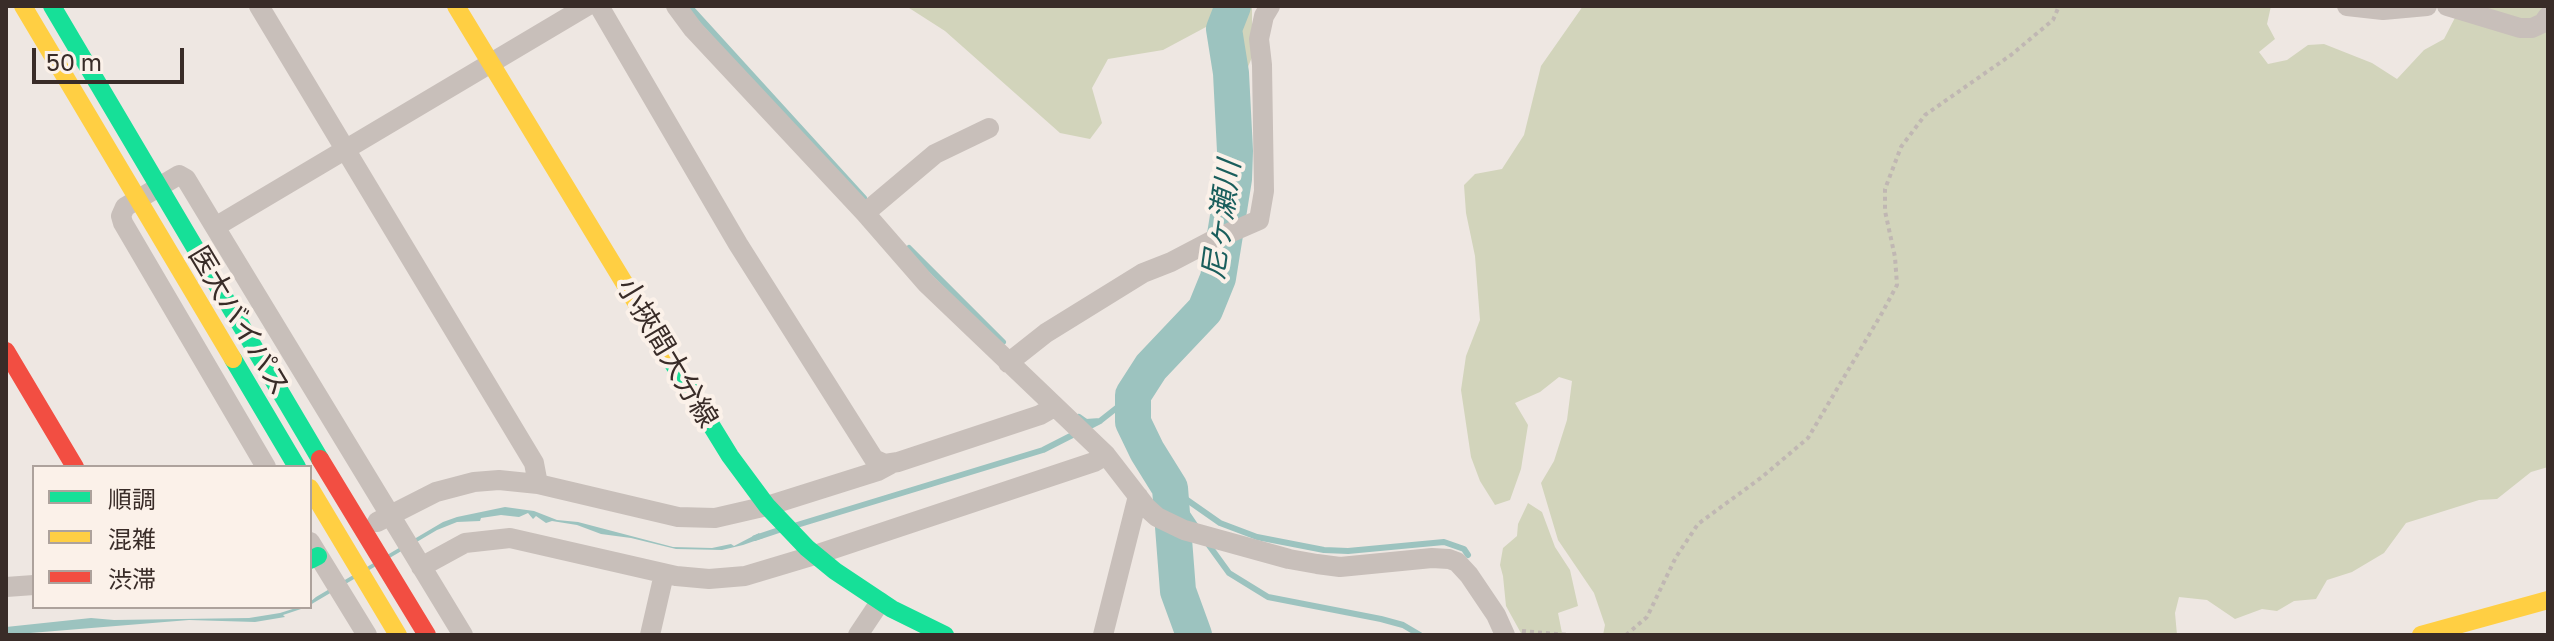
<!DOCTYPE html>
<meta charset="utf-8">
<style>
body{margin:0}
#map{position:relative;width:2554px;height:641px;overflow:hidden;background:#eee7e2;font-family:"Golos Text","Noto Sans JP",sans-serif}
canvas{display:block}
.frame{position:absolute;inset:0;border:8px solid #392c28;pointer-events:none}
.legend{position:absolute;left:32px;top:465px;width:280px;height:144px;box-sizing:border-box;background:#fbf1e9;border:2px solid #ada29c;margin:0;padding:10px 14px;list-style:none;font-size:24px;color:#392c28}
.legend li{display:flex;align-items:center;gap:16px;height:40px}
.legend b{width:40px;border:2px solid #ada29c}
.scale{position:absolute;left:32px;top:48px;width:152px;height:36px;box-sizing:border-box;border:4px solid #392c28;border-top:0;padding-left:10px;font-size:24px;line-height:28px;white-space:nowrap;color:#392c28;-webkit-text-stroke:6px #fbf1e9;paint-order:stroke}
</style>
<div id="map">
<canvas width="2554" height="641"></canvas>
<div class="frame"></div>
<ul class="legend">
<li><b style="height:10px;background:#16e098"></b>順調</li>
<li><b style="height:10px;background:#ffcf43"></b>混雑</li>
<li><b style="height:10px;background:#f24e42"></b>渋滞</li>
</ul>
<div class="scale">50 m</div>
</div>
<script>
const c = document.querySelector('canvas').getContext('2d');
c.lineJoin = 'round';
function fill(path, color) {
  c.fillStyle = color;
  c.fill(path, 'evenodd');
}
function poly(rows) {
  const path = new Path2D();
  for (const r of rows) {
    path.moveTo(r[0], r[1]);
    for (let i = 2; i < r.length; i += 2) path.lineTo(r[i], r[i + 1]);
  }
  return path;
}
function stroke(path, color, width, dash) {
  c.strokeStyle = color;
  c.lineWidth = width;
  c.lineCap = dash ? 'butt' : 'round';
  c.setLineDash(dash || []);
  c.stroke(path);
}
function drawText(font, color, halo, rows, align = 'center') {
  c.font = font + ' "Golos Text","Noto Sans JP",sans-serif';
  c.lineWidth = 8;
  c.setLineDash([]);
  c.textBaseline = 'middle';
  c.strokeStyle = halo;
  c.fillStyle = color;
  for (const [text, x, y, turn = 0] of rows) {
    c.save();
    c.translate(x, y);
    c.rotate((+turn || 0) * Math.PI / 180);
    c.textAlign = isNaN(turn) ? turn : align;
    if (halo) c.strokeText(text, 0, 0);
    c.fillText(text, 0, 0);
    c.restore();
  }
}
fill(poly([
 [906,6,1252,6,1252,57,1244,77,1229,64,1206,27,1163,50,1108,59,1092,88,1102,123,1090,139,1060,133,945,31],
 [1583,6,2271,6,2267,24,2275,39,2259,52,2268,64,2287,60,2308,45,2324,44,2372,63,2397,79,2424,50,2444,39,2461,6,2548,6,2548,467,2531,472,2497,499,2479,500,2406,523,2384,553,2352,572,2327,580,2316,599,2294,601,2277,611,2262,609,2235,619,2207,600,2179,597,2175,613,2177,635,1603,635,1605,625,1594,593,1558,540,1541,483,1554,461,1567,420,1572,381,1559,377,1540,392,1515,403,1528,425,1521,469,1510,500,1495,505,1480,481,1471,457,1461,390,1466,356,1480,320,1475,256,1466,213,1464,185,1475,174,1502,169,1524,135,1541,66],
 [1528,503,1542,512,1555,547,1570,570,1578,606,1558,613,1562,633,1568,635,1522,635,1506,606,1503,576,1500,565,1503,548,1517,536,1518,524]
]), '#d2d4bb');
fill(poly([
 [505,507,534,511,557,520,578,522,673,547,712,548,731,544,734,546,759,533,763,538,743,545,722,550,676,549,631,538,601,534,577,525,552,521,546,523,536,516,533,519,528,513,519,517,501,515,481,518,480,521,457,522,437,530,310,605,310,602,316,597,443,522,457,517],
 [299,607,307,607,283,615,285,617,255,622,189,620,6,635,6,627,91,618,114,620,249,618,280,613]
]), '#9cc3bf');
stroke(poly([
 [689,6,864,198],
 [909,248,1003,342],
 [1079,417,1086,422,1100,421,1133,395],
 [1170,488,1220,523,1257,537,1324,550,1348,551,1444,542,1464,549,1468,555],
 [1174,494,1197,528],
 [797,525,1043,450,1100,421],
 [755,538,779,530],
 [1208,544,1229,573,1268,597,1381,619,1403,625,1420,635]
]), '#9cc3bf', 6);
stroke(poly([
 [1194,635,1178,591,1170,488,1147,451,1133,422,1133,395,1151,367,1205,310,1218,278,1234,179,1235,151,1231,73,1224,29,1233,6]
]), '#9cc3bf', 36);
stroke(poly([
 [1522,631,1568,635],
 [1626,635,1647,617,1676,557,1698,524,1762,477,1808,438,1882,313,1897,285,1895,257,1885,211,1885,189,1901,147,1925,115,2011,55,2053,20,2059,6]
]), '#c0b7b3', 4, [4, 4]);
stroke(poly([
 [259,6,534,463,538,484],
 [599,6,738,244,874,459,885,464,898,462,1040,415,1054,407],
 [676,6,693,29,865,213,926,283,1106,455,1147,508,1157,517,1184,530,1289,559,1317,564,1340,567,1432,558,1449,559,1457,562,1469,575,1496,615,1505,635],
 [2347,6,2383,10,2427,6],
 [2447,6,2520,28,2532,28,2543,23,2548,16],
 [865,213,935,154,989,128],
 [215,227,587,6],
 [1008,363,1046,333,1143,273,1171,262,1213,240,1259,220,1264,191,1262,65,1259,39,1264,16,1270,6],
 [266,467,123,223,121,216,125,207,179,175,186,179,215,227,463,635],
 [377,522,436,492,474,482,499,480,538,484,678,517,715,518,767,506,878,471,891,464],
 [310,542,367,635],
 [421,567,465,543,510,538,676,576,709,579,745,576,815,555,1094,462,1106,455],
 [6,587,34,585],
 [650,635,664,574],
 [858,635,880,602],
 [1103,635,1138,496]
]), '#c8bfba', 20);
stroke(poly([
 [52,6,320,459],
 [668,355,730,456,767,506,807,548,835,571,892,609,945,635],
 [233,359,297,467],
 [310,560,318,556]
]), '#16e098', 18);
stroke(poly([
 [23,6,233,359],
 [456,6,668,355],
 [2421,635,2548,600]
]), '#ffcf43', 18);
stroke(poly([
 [6,351,75,467]
]), '#f24e42', 18);
stroke(poly([
 [310,488,398,635]
]), '#ffcf43', 18);
stroke(poly([
 [320,459,427,635]
]), '#f24e42', 18);
drawText('28px', '#392c28', '#fbf1e9', [
 ["医大バイパス",239,321,59],
 ["小挾間大分線",667,353,59]
]);
drawText('italic 30px', '#1a5e5c', '#fbf1e9', [
 ["尼ヶ瀬川",1222,220,-82]
]);
</script>
